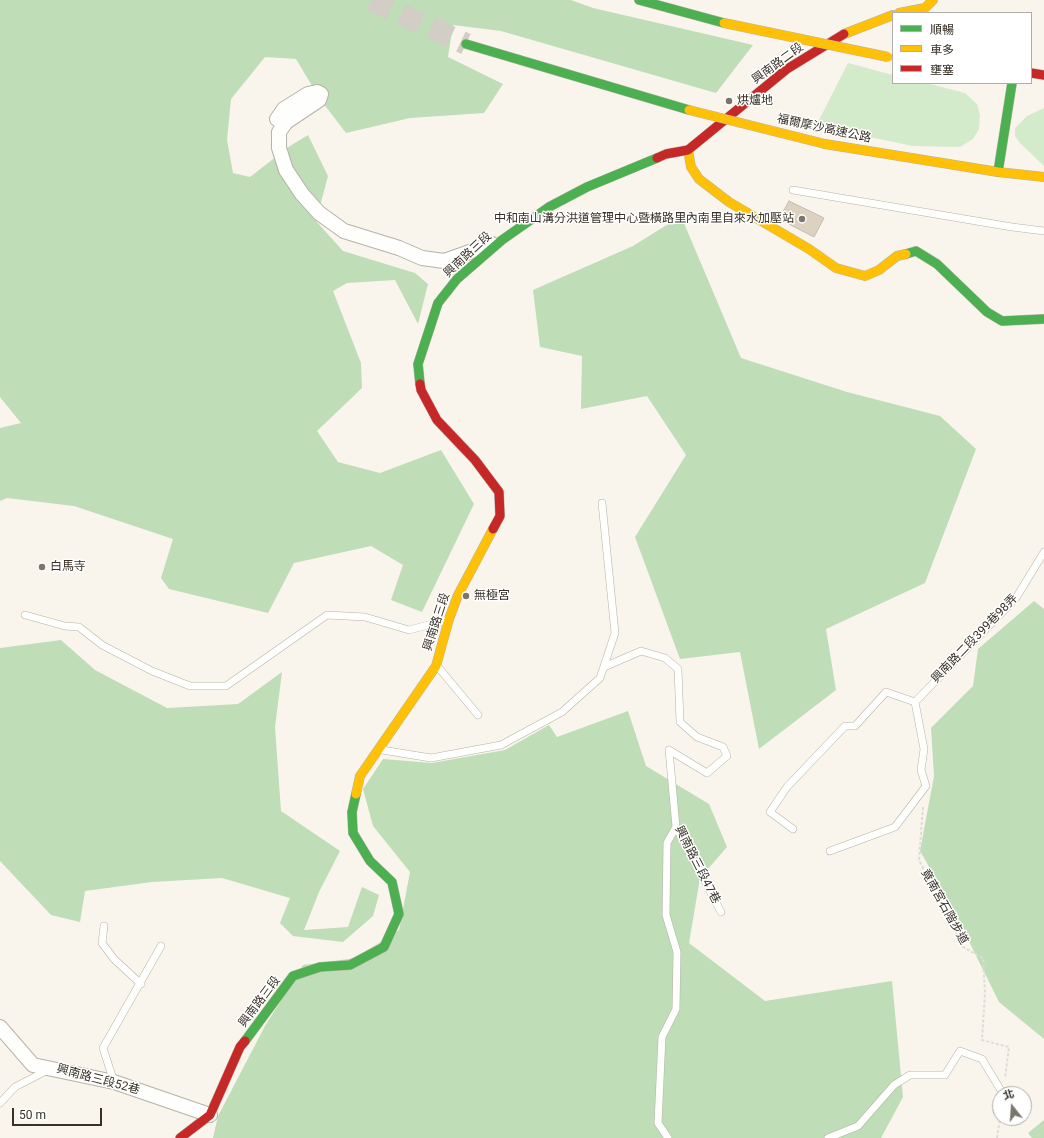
<!DOCTYPE html>
<meta charset="utf-8">
<style>
body{margin:0}
#map{position:relative;width:1044px;height:1138px;overflow:hidden;background:#f9f5ec;font-family:Roboto,"Noto Sans TC",sans-serif}
canvas{display:block}
.legend{position:absolute;left:892px;top:12px;width:140px;height:72px;box-sizing:border-box;background:#fff;border:1px solid #afada9;margin:0;padding:5px 7px;list-style:none;font-size:12px;color:#373127}
.legend li{display:flex;align-items:center;gap:8px;height:20px}
.legend b{width:20px;border:1px solid #afada9}
.north{position:absolute;left:992px;top:1086px;width:40px;height:40px;box-sizing:border-box;background:#fff;border:1px solid #afada9;border-radius:50%;rotate:343deg;font-size:11px;font-weight:700;line-height:16px;text-align:center;color:#373127}
.north::after{content:'';display:block;margin:auto;width:14px;height:18px;background:#7b766c;clip-path:polygon(50% 0,100% 100%,50% 72%,0 100%)}
.scale{position:absolute;left:12px;top:1108px;width:90px;height:18px;box-sizing:border-box;border:2px solid #373127;border-top:0;padding-left:5px;font-size:12px;line-height:14px;white-space:nowrap;color:#373127;-webkit-text-stroke:3px #fff;paint-order:stroke}
</style>
<div id="map">
<canvas width="1044" height="1138"></canvas>
<ul class="legend">
<li><b style="height:5px;background:#4caf50"></b>順暢</li>
<li><b style="height:5px;background:#ffc107"></b>車多</li>
<li><b style="height:5px;background:#c62828"></b>壅塞</li>
</ul>
<div class="north">北</div>
<div class="scale">50 m</div>
</div>
<script>
const c = document.querySelector('canvas').getContext('2d');
c.lineJoin = 'round';
function fill(path, color) {
  c.fillStyle = color;
  c.fill(path, 'evenodd');
}
function poly(rows) {
  const path = new Path2D();
  for (const r of rows) {
    path.moveTo(r[0], r[1]);
    for (let i = 2; i < r.length; i += 2) path.lineTo(r[i], r[i + 1]);
  }
  return path;
}
function stroke(path, color, width, dash) {
  c.strokeStyle = color;
  c.lineWidth = width;
  c.lineCap = dash ? 'butt' : 'round';
  c.setLineDash(dash || []);
  c.stroke(path);
}
function drawText(font, color, halo, rows, align = 'center') {
  c.font = font + ' Roboto,"Noto Sans TC",sans-serif';
  c.lineWidth = 3;
  c.setLineDash([]);
  c.textBaseline = 'middle';
  c.strokeStyle = halo;
  c.fillStyle = color;
  for (const [text, x, y, turn = 0] of rows) {
    c.save();
    c.translate(x, y);
    c.rotate((+turn || 0) * Math.PI / 180);
    c.textAlign = isNaN(turn) ? turn : align;
    if (halo) c.strokeText(text, 0, 0);
    c.fillText(text, 0, 0);
    c.restore();
  }
}
fill(poly([
 [848,63,893,75,893,83,926,83,965,93,977,104,980,115,979,129,973,139,960,147,913,146,816,126],
 [1044,108,1044,166,1020,143,1015,136,1015,128,1027,116]
]), '#d3ebca');
fill(poly([
 [0,0,571,0,593,8,753,45,716,93,501,31,453,25,448,57,503,84,484,113,410,118,346,133,320,99,296,59,265,57,231,99,227,140,233,173,250,177,290,146,308,135,328,176,316,221,343,251,415,273,428,284,418,324,395,280,347,283,333,291,361,363,362,388,317,431,338,462,380,473,441,450,474,504,422,612,391,600,403,565,371,546,294,563,268,613,169,589,161,578,173,539,74,506,7,498,0,501,0,428,21,423,0,397],
 [681,216,741,358,847,392,940,416,976,449,925,583,826,629,836,690,759,749,740,652,680,659,635,537,686,455,647,396,581,409,582,356,540,347,533,290,633,246],
 [1034,601,1044,609,1044,1039,999,1002,952,907,920,851,934,776,931,728,973,686,978,649],
 [61,640,95,670,167,708,238,704,282,672,275,727,281,811,340,851,319,892,304,930,348,927,362,887,379,895,373,916,343,942,293,936,280,923,290,898,222,878,152,882,85,891,80,922,51,915,0,861,0,648],
 [628,711,646,766,709,804,727,847,700,878,689,943,765,1001,892,981,903,1097,881,1138,213,1138,218,1116,265,1026,303,965,356,958,399,930,410,872,373,826,363,789,383,759,432,763,505,750,549,725,557,737],
 [1044,1120,1044,1138,1032,1138,1028,1133]
]), '#bfddb6');
const building = poly([
 [789,201,824,218,814,237,779,219,789,201]
]);
fill(building, '#dcd2bf');
stroke(building, '#c2bdb4', 1);
stroke(poly([
 [371,0,466,44]
]), '#d2cec5', 22, [22, 11]);
const lane = poly([
 [793,190,1012,227,1044,231],
 [25,615,65,626,79,627,102,645,152,671,190,686,226,686,327,615,365,617,409,630,447,620],
 [438,667,478,715],
 [604,667,641,651,665,658,678,669,680,722,697,737,723,747,727,756,707,773,669,750,676,827,721,912],
 [915,702,1016,598,1044,552],
 [382,750,431,758,501,745,562,712,600,678,615,633,602,503],
 [793,829,770,812,787,787,845,726,855,726,886,692,915,702,924,749,921,770,926,786,895,827,830,851],
 [104,926,102,943,114,959,141,984],
 [114,1082,103,1048,161,946],
 [0,1103,15,1087,48,1070],
 [668,1138,658,1123,662,1037,676,1009,677,952,666,915,667,843,676,827],
 [828,1138,858,1126,894,1085,910,1075,945,1075,960,1051,982,1059,1003,1094]
]);
const street = poly([
 [277,119,284,109,308,94,317,92,321,94,319,100,286,122,279,132,279,148,286,170,302,194,319,213,344,231,399,248,422,258,444,261,492,244],
 [0,1027,33,1065,114,1082,210,1115]
]);
const fast = poly([
 [639,0,724,23],
 [466,44,689,110],
 [998,172,1012,83],
 [906,254,916,251,937,264,987,312,1002,321,1044,319],
 [420,384,418,364,438,303,457,279,502,240,549,207,587,187,657,158],
 [245,1041,293,976,320,967,350,965,384,947,399,914,392,882,370,861,353,833,352,812,356,794]
]);
const slow = poly([
 [899,13,925,8,933,0],
 [844,34,893,15],
 [825,144,998,172,1044,177],
 [688,150,691,167,699,179,729,202,809,249,836,268,865,276,879,270,897,256,906,254],
 [356,794,360,776,436,666,449,619,458,595,493,529]
]);
const jam = poly([
 [1031,73,1044,75],
 [657,158,666,154,688,150,787,69,844,34],
 [420,384,421,390,437,420,475,460,499,492,500,516,493,529],
 [180,1138,210,1115,240,1047,245,1041]
]);
stroke(lane, '#b6b2a9', 8);
stroke(street, '#b6b2a9', 16);
stroke(fast, '#b6b2a9', 10);
stroke(slow, '#b6b2a9', 10);
stroke(jam, '#b6b2a9', 10);
stroke(poly([
 [923,807,919,860,963,947,983,958,985,993,982,1040,1009,1047,1005,1078],
 [997,1138,1000,1118]
]), '#dcdbd8', 2, [3, 2]);
stroke(lane, '#fefefc', 7);
stroke(street, '#fefefc', 14);
stroke(fast, '#4caf50', 9);
stroke(slow, '#ffc107', 9);
stroke(jam, '#c62828', 9);
const slowBridge = poly([
 [724,23,888,57],
 [689,110,825,144]
]);
stroke(slowBridge, '#bfb3a5', 10, []);
stroke(slowBridge, '#ffc107', 9);
for (const [x, y, r, color] of [
 [729,101,4,"#7b766c"],
 [802,219,4,"#7b766c"],
 [42,567,4,"#7b766c"],
 [466,596,4,"#7b766c"]
]) {
  const dot = new Path2D();
  dot.arc(x, y, r, 0, 2 * Math.PI);
  c.fillStyle = color;
  c.fill(dot);
  stroke(dot, '#fff', 1.5);
}
drawText('12px', '#373127', '#fff', [
 ["興南路二段",778,64,-36],
 ["福爾摩沙高速公路",824,129,12],
 ["興南路三段",468,255,-43],
 ["興南路三段",437,622,-72],
 ["興南路二段399巷98弄",975,639,-46],
 ["興南路三段47巷",697,865,63],
 ["竟南宮石階步道",944,907,61],
 ["興南路三段",260,1002,-53],
 ["興南路三段52巷",98,1080,15]
]);
drawText('12px', '#373127', '#fff', [
 ["烘爐地",737,101],
 ["中和南山溝分洪道管理中心暨橫路里內南里自來水加壓站",794,219,"right"],
 ["白馬寺",50,567],
 ["無極宮",474,596]
], 'left');
</script>
